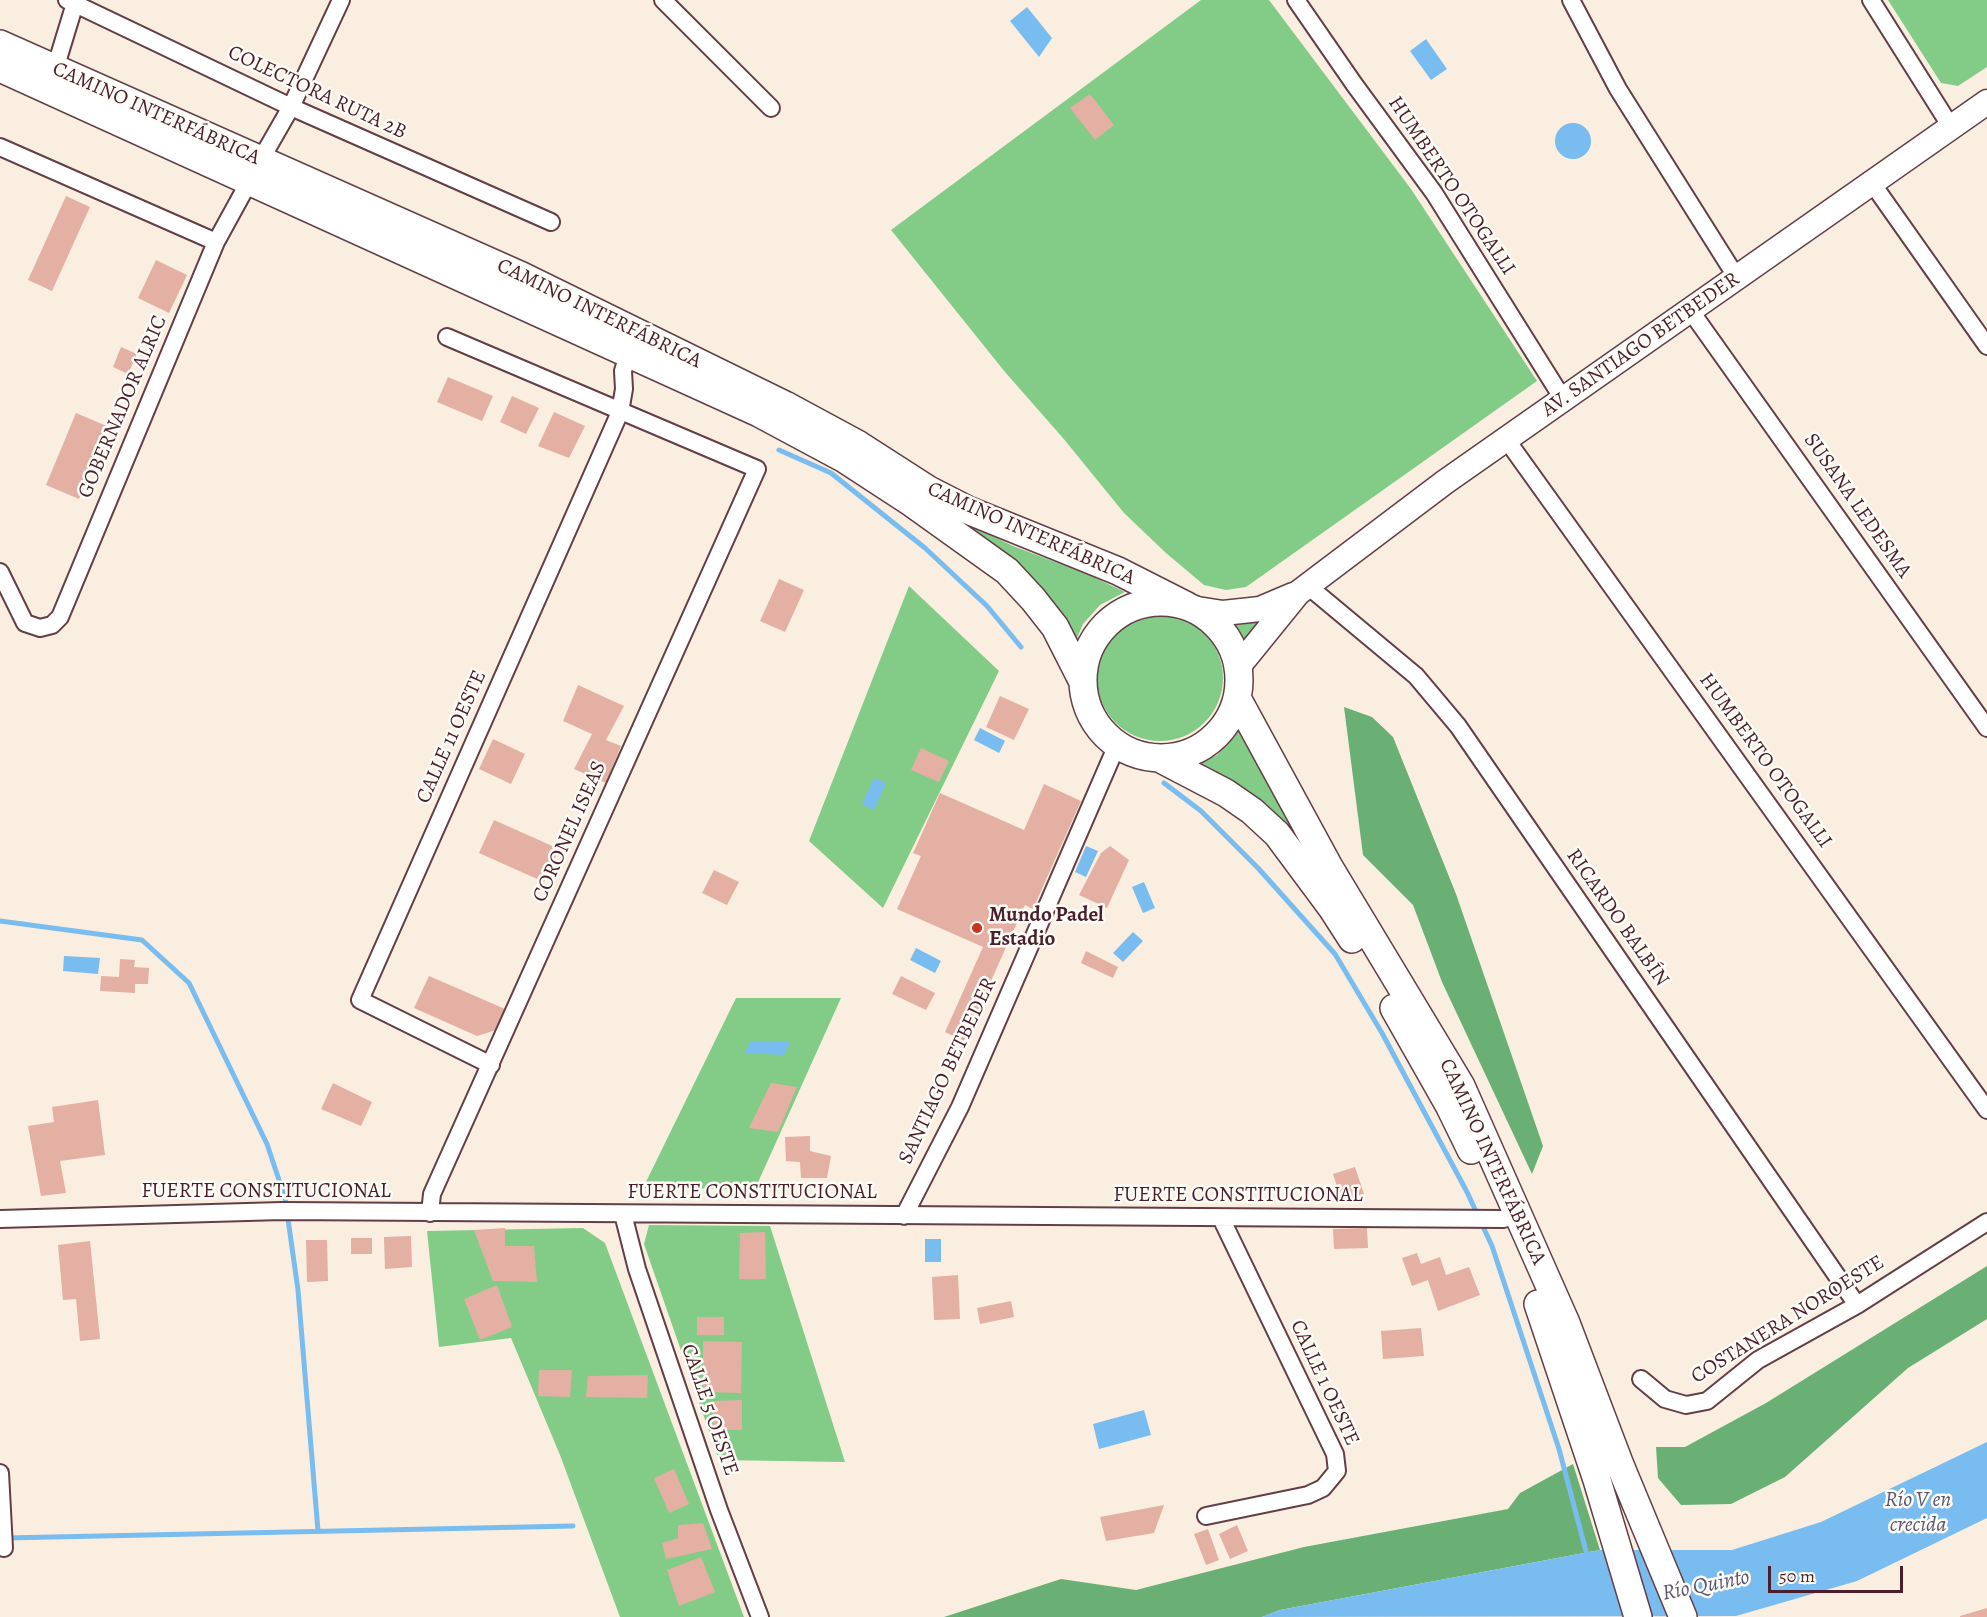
<!DOCTYPE html>
<meta charset="utf-8">
<style>
body{margin:0}
#map{position:relative;width:1987px;height:1617px;overflow:hidden;background:#f9eedf;font-family:Alegreya,serif}
canvas{display:block}
.scale{position:absolute;left:1768px;top:1566px;width:135px;height:27px;box-sizing:border-box;border:3px solid #4a1f2b;border-top:0;padding-left:8px;font-size:18px;line-height:21px;white-space:nowrap;color:#4a1f2b;-webkit-text-stroke:4px #fdfcf7;paint-order:stroke}
</style>
<div id="map">
<canvas width="1987" height="1617"></canvas>
<div class="scale">50 m</div>
</div>
<script>
const c = document.querySelector('canvas').getContext('2d');
c.lineJoin = 'round';
function fill(path, color) {
  c.fillStyle = color;
  c.fill(path, 'evenodd');
}
function poly(rows) {
  const path = new Path2D();
  for (const r of rows) {
    if (r.length === 3) {
      path.moveTo(r[0] + r[2], r[1]);
      path.arc(r[0], r[1], r[2], 0, 2 * Math.PI);
      continue;
    }
    path.moveTo(r[0], r[1]);
    for (let i = 2; i < r.length; i += 2) path.lineTo(r[i], r[i + 1]);
  }
  return path;
}
function stroke(path, color, width, dash) {
  c.strokeStyle = color;
  c.lineWidth = width;
  c.lineCap = dash ? 'butt' : 'round';
  c.setLineDash(dash || []);
  c.stroke(path);
}
function drawText(font, color, halo, rows, align = 'center') {
  c.font = font + ' Alegreya,serif';
  c.lineWidth = 5;
  c.setLineDash([]);
  c.textBaseline = 'middle';
  c.strokeStyle = halo;
  c.fillStyle = color;
  for (const [text, x, y, turn = 0] of rows) {
    c.save();
    c.translate(x, y);
    c.rotate((+turn || 0) * Math.PI / 180);
    c.textAlign = isNaN(turn) ? turn : align;
    if (halo) c.strokeText(text, 0, 0);
    c.fillText(text, 0, 0);
    c.restore();
  }
}
fill(poly([
 [1201,0,1269,0,1411,189,1537,381,1246,587,1226,590,1204,585,1166,553,1124,513,1063,438,1005,372,891,230],
 [1888,0,1987,0,1987,67,1958,86,1941,83],
 [856,460,952,516,1013,546,1087,574,1125,592,1100,605,1083,624,1074,645],
 [909,586,999,671,883,908,809,841],
 [1277,609,1241,650,1233,635,1221,621],
 [1160,678,63],
 [1240,729,1282,811,1386,980,1475,1134,1521,1245,1468,1129,1385,985,1312,870,1189,766,1217,755],
 [736,998,841,998,755,1189,643,1188],
 [649,1225,770,1226,845,1462,719,1460,644,1244],
 [583,1228,605,1243,744,1617,620,1617,560,1455,511,1338,439,1347,427,1231]
]), '#83cc88');
fill(poly([
 [1344,707,1372,717,1393,737,1456,894,1543,1146,1532,1174,1442,982,1413,905,1363,855],
 [1987,1266,1987,1319,1908,1368,1785,1477,1731,1504,1681,1505,1658,1478,1656,1447,1685,1447,1766,1403],
 [1573,1464,1600,1550,1280,1610,1262,1617,944,1617,1061,1579,1136,1590,1304,1547,1508,1509,1520,1493]
]), '#6ab074');
fill(poly([
 [1027,7,1052,38,1039,57,1010,21],
 [1426,39,1447,69,1431,80,1410,51],
 [1573,141,18],
 [980,728,1005,741,999,753,974,740],
 [874,778,886,783,874,810,862,804],
 [1086,846,1098,851,1086,877,1075,872],
 [1144,882,1155,908,1143,913,1132,887],
 [1133,932,1143,941,1123,962,1113,953],
 [916,948,941,961,935,973,910,960],
 [64,956,100,958,98,974,63,971],
 [751,1041,790,1042,784,1055,745,1053],
 [925,1239,941,1239,941,1262,925,1262],
 [1144,1410,1151,1435,1099,1449,1093,1424],
 [1987,1442,1987,1518,1857,1581,1736,1616,1262,1617,1280,1610,1600,1550,1732,1550,1821,1522]
]), '#79bcef');
stroke(poly([
 [779,450,831,473,925,548,987,606,1021,647],
 [1164,783,1201,811,1258,868,1335,954,1382,1033,1467,1192,1492,1246,1559,1449,1588,1559],
 [0,921,142,940,189,983,267,1144,285,1198,298,1290,318,1531],
 [5,1538,573,1526]
]), '#79bcef', 5);
fill(poly([
 [1090,94,1114,125,1095,140,1070,108],
 [66,196,90,207,52,291,28,280],
 [156,260,187,275,169,313,138,298],
 [121,347,137,354,128,374,113,367],
 [448,377,493,396,482,421,437,402],
 [512,396,539,408,526,434,500,422],
 [554,412,585,426,569,458,538,446],
 [76,413,109,427,79,499,46,485],
 [779,579,804,590,785,632,760,621],
 [578,685,624,706,606,740,621,746,606,783,574,769,592,734,563,721],
 [1000,696,1029,709,1014,740,986,727],
 [493,739,525,754,511,784,479,769],
 [921,748,949,761,939,782,911,770],
 [1044,784,1081,801,1033,909,1025,905,964,1041,945,1032,983,947,897,909,921,856,913,853,940,793,1024,830],
 [494,820,559,849,544,882,479,853],
 [1110,846,1129,860,1107,908,1079,895,1101,853],
 [714,870,739,882,727,905,702,893],
 [1086,951,1118,967,1113,978,1081,963],
 [120,959,135,960,134,967,149,968,148,984,135,984,135,993,100,991,101,976,119,977],
 [429,976,505,1009,496,1030,477,1036,414,1008],
 [901,976,935,993,926,1010,892,994],
 [333,1083,372,1102,361,1126,321,1109],
 [771,1083,797,1087,778,1132,749,1128],
 [98,1100,105,1155,60,1161,66,1193,41,1196,28,1126,54,1122,52,1107],
 [810,1136,810,1151,831,1156,827,1178,801,1178,800,1162,786,1161,785,1137],
 [1355,1167,1364,1194,1342,1202,1333,1174],
 [505,1228,505,1246,534,1246,537,1282,493,1281,474,1230],
 [1367,1228,1368,1248,1334,1249,1333,1229],
 [765,1232,766,1279,739,1279,740,1233],
 [411,1236,412,1267,385,1269,384,1237],
 [351,1238,372,1238,372,1254,351,1254],
 [306,1240,327,1240,328,1281,307,1282],
 [90,1241,100,1339,80,1341,76,1299,63,1300,58,1245],
 [1417,1253,1421,1264,1440,1257,1446,1275,1469,1267,1480,1295,1438,1311,1428,1280,1412,1286,1402,1258],
 [958,1275,960,1319,934,1320,932,1277],
 [497,1285,512,1327,480,1340,464,1299],
 [1011,1301,1014,1317,980,1324,977,1308],
 [697,1317,724,1317,724,1335,697,1335],
 [1421,1328,1424,1356,1383,1359,1381,1331],
 [703,1341,742,1342,741,1393,703,1392],
 [539,1370,572,1370,570,1397,538,1396],
 [648,1375,647,1398,586,1397,588,1376],
 [742,1400,742,1430,713,1430,713,1401],
 [674,1469,689,1504,669,1513,654,1478],
 [1164,1505,1154,1533,1106,1541,1100,1517],
 [703,1523,712,1549,666,1559,662,1543,678,1538,678,1525],
 [1237,1525,1248,1551,1230,1559,1219,1534],
 [1208,1529,1219,1560,1206,1565,1194,1534],
 [701,1557,715,1592,679,1606,667,1570],
 [1987,1608,1987,1617,1960,1617,1960,1616]
]), '#e4b0a3');
const minor = poly([
 [67,0,291,107,551,222],
 [663,0,771,108],
 [1296,0,1354,84,1434,193,1563,399],
 [1571,0,1618,89,1737,278],
 [1871,0,1951,127],
 [55,69,76,0],
 [0,147,216,242],
 [260,161,291,107,341,0],
 [1872,183,1987,346],
 [1690,310,1987,728],
 [1506,439,1987,1110],
 [0,572,25,623,40,628,52,625,60,617,216,242,250,180],
 [1308,586,1416,676,1458,726,1857,1305],
 [491,1065,360,1000,620,412,624,389,623,371,628,354],
 [430,1213,432,1194,757,469,447,337],
 [623,1214,637,1269,719,1510,760,1617],
 [904,1216,960,1107,1117,745],
 [0,1219,282,1211,1504,1219],
 [1641,1379,1665,1399,1686,1405,1707,1401,1758,1360,1857,1305,1987,1222],
 [0,1473,4,1548],
 [1206,1516,1308,1495,1323,1488,1337,1471,1335,1454,1221,1218]
]);
const secondary = poly([
 [1191,608,1223,613,1260,609,1293,595],
 [1238,667,1298,593,1445,482,1987,102]
]);
const primary = poly([
 [0,44,522,276,785,405,859,445,929,490,970,511,1118,571,1187,606],
 [0,68,759,413,843,458,912,503,1007,571,1033,599,1055,627,1083,682],
 [1161,680,78],
 [1237,698,1329,867,1461,1086,1566,1323,1620,1465,1683,1617],
 [1159,758,1226,793,1252,811,1277,834,1332,908,1352,939],
 [1394,1008,1449,1105,1471,1150],
 [1538,1304,1597,1480,1638,1617]
]);
stroke(minor, '#643e46', 20);
stroke(secondary, '#643e46', 27);
stroke(primary, '#643e46', 30);
stroke(minor, '#fff', 16);
stroke(secondary, '#fff', 24);
stroke(primary, '#fff', 27);
for (const [x, y, r, color] of [
 [977,928,6,"#c8321e"]
]) {
  const dot = new Path2D();
  dot.arc(x, y, r, 0, 2 * Math.PI);
  c.fillStyle = color;
  c.fill(dot);
  stroke(dot, '#fdfcf7', 2);
}
drawText('21px', '#4a1f2b', '#fdfcf7', [
 ["COLECTORA RUTA 2B",317,93,25],
 ["CAMINO INTERFÁBRICA",156,114,24],
 ["HUMBERTO OTOGALLI",1451,186,56],
 ["CAMINO INTERFÁBRICA",599,314,26],
 ["AV. SANTIAGO BETBEDER",1641,345,-35],
 ["GOBERNADOR ALRIC",123,407,-67],
 ["SUSANA LEDESMA",1857,506,55],
 ["CAMINO INTERFÁBRICA",1031,534,24],
 ["CALLE 11 OESTE",452,737,-66],
 ["HUMBERTO OTOGALLI",1765,761,54],
 ["CORONEL ISEAS",570,832,-66],
 ["RICARDO BALBÍN",1617,918,55],
 ["SANTIAGO BETBEDER",948,1071,-65],
 ["CAMINO INTERFÁBRICA",1492,1162,65],
 ["FUERTE CONSTITUCIONAL",266,1192],
 ["FUERTE CONSTITUCIONAL",752,1193],
 ["FUERTE CONSTITUCIONAL",1238,1196],
 ["COSTANERA NOROESTE",1788,1320,-32],
 ["CALLE 1 OESTE",1324,1383,65],
 ["CALLE 5 OESTE",709,1410,71]
]);
drawText('bold 21px', '#4a1f2b', '#fdfcf7', [
 ["Mundo Padel",989,916],
 ["Estadio",989,940]
], 'left');
drawText('italic 22px', '#5a5670', '#fdfcf7', [
 ["Río V en",1918,1501],
 ["crecida",1918,1526],
 ["Río Quinto",1706,1586,-11]
]);
</script>
